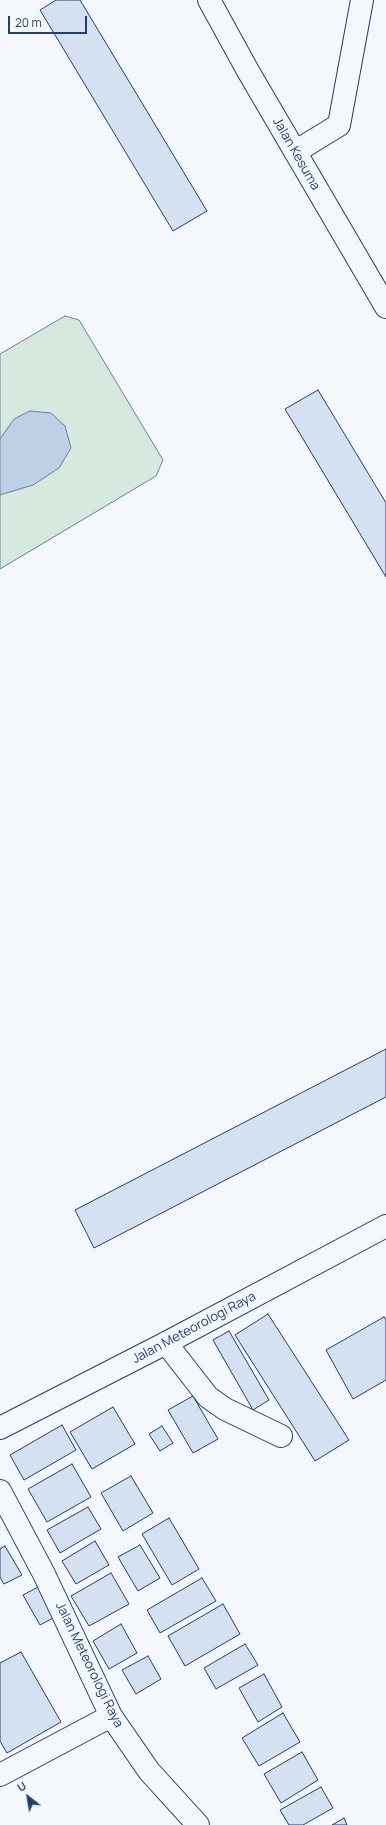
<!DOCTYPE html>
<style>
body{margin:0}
#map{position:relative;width:386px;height:1825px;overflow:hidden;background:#f4f7fb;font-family:Manrope,sans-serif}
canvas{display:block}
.north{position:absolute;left:8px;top:1777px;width:40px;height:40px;-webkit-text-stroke:3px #f4f7fb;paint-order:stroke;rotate:329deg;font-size:11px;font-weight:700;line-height:16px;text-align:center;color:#1d3f73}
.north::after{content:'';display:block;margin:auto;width:14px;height:18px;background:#1d3f73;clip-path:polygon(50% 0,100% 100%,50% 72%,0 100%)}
.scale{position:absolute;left:8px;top:16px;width:79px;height:18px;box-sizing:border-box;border:2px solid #1d3f73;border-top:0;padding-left:5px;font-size:12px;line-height:14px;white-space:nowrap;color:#1d3f73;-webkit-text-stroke:3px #f4f7fb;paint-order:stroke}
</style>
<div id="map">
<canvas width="386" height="1825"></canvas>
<div class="north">U</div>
<div class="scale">20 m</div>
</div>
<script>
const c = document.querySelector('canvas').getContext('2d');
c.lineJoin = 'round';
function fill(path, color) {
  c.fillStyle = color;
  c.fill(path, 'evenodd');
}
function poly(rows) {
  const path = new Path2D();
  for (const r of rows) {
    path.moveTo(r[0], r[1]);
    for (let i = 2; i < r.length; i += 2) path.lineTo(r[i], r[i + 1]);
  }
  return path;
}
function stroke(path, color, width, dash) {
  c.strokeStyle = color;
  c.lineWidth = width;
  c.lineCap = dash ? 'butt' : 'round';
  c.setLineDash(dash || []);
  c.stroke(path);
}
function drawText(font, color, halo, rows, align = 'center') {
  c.font = font + ' Manrope,sans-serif';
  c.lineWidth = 3;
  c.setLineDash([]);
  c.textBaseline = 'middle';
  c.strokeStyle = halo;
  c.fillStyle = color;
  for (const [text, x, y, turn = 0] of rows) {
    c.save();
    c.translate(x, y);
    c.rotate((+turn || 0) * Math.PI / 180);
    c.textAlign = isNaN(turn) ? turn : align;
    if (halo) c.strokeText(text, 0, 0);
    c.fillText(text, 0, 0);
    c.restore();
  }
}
const green = poly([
 [65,316,79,320,163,460,156,476,0,569,0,354,65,316]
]);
fill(green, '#d7e8df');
stroke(green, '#687fa3', 1);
const water = poly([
 [30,411,51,413,65,426,71,448,59,468,33,485,0,495,0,439,14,419,30,411]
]);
fill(water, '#bed0e5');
stroke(water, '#687fa3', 1);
const building = poly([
 [56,0,80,0,207,211,173,231,40,10,56,0],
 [318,390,386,503,386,577,285,409,318,390],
 [386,1049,386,1097,94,1248,75,1210,386,1049],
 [268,1314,349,1440,315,1461,235,1335,268,1314],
 [384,1317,386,1320,386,1380,353,1399,326,1350,384,1317],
 [229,1331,269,1400,253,1410,213,1340,229,1331],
 [193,1396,218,1439,193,1453,168,1410,193,1396],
 [113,1407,135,1444,92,1469,70,1432,113,1407],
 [62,1425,76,1450,24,1480,10,1455,62,1425],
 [162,1426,173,1443,160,1451,149,1434,162,1426],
 [72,1464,91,1497,47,1522,28,1489,72,1464],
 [131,1476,153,1513,123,1531,101,1493,131,1476],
 [88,1507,101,1529,60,1553,47,1530,88,1507],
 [169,1518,199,1569,172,1585,142,1534,169,1518],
 [95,1541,109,1565,76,1584,62,1561,95,1541],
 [140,1545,160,1578,138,1591,118,1557,140,1545],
 [5,1546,22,1575,4,1584,0,1577,0,1549,5,1546],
 [111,1573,129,1604,89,1626,71,1596,111,1573],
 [202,1578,216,1601,160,1633,147,1610,202,1578],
 [38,1587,55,1617,40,1625,23,1595,38,1587],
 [223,1604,240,1634,185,1666,168,1636,223,1604],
 [121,1624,137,1653,109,1669,93,1641,121,1624],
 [245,1644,258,1665,216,1689,204,1668,245,1644],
 [21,1652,61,1722,7,1753,0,1741,0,1663,21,1652],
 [148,1656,161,1679,136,1694,122,1670,148,1656],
 [264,1674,282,1707,258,1722,239,1688,264,1674],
 [283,1713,300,1742,259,1766,242,1738,283,1713],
 [302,1752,318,1780,281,1803,264,1774,302,1752],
 [321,1787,333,1808,303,1825,289,1825,280,1810,321,1787],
 [344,1818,347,1825,332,1825,344,1818]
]);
fill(building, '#d5e0f0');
stroke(building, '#1d3f73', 1);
const minor = poly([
 [209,0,248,71,386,307],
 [295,152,339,125,362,0],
 [166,1343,208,1397,225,1409,281,1436],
 [0,1491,44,1574,111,1716,149,1771,198,1825],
 [0,1775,111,1716]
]);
const major = poly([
 [0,1428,166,1343,386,1226]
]);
stroke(minor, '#1d3f73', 24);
stroke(major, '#1d3f73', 24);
stroke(minor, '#f4f7fb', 22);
stroke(major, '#f4f7fb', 22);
drawText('13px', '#1d3f73', '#f4f7fb', [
 ["Jalan Kesuma",296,154,60],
 ["Jalan Meteorologi Raya",194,1328,-28],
 ["Jalan Meteorologi Raya",89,1665,64]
]);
</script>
